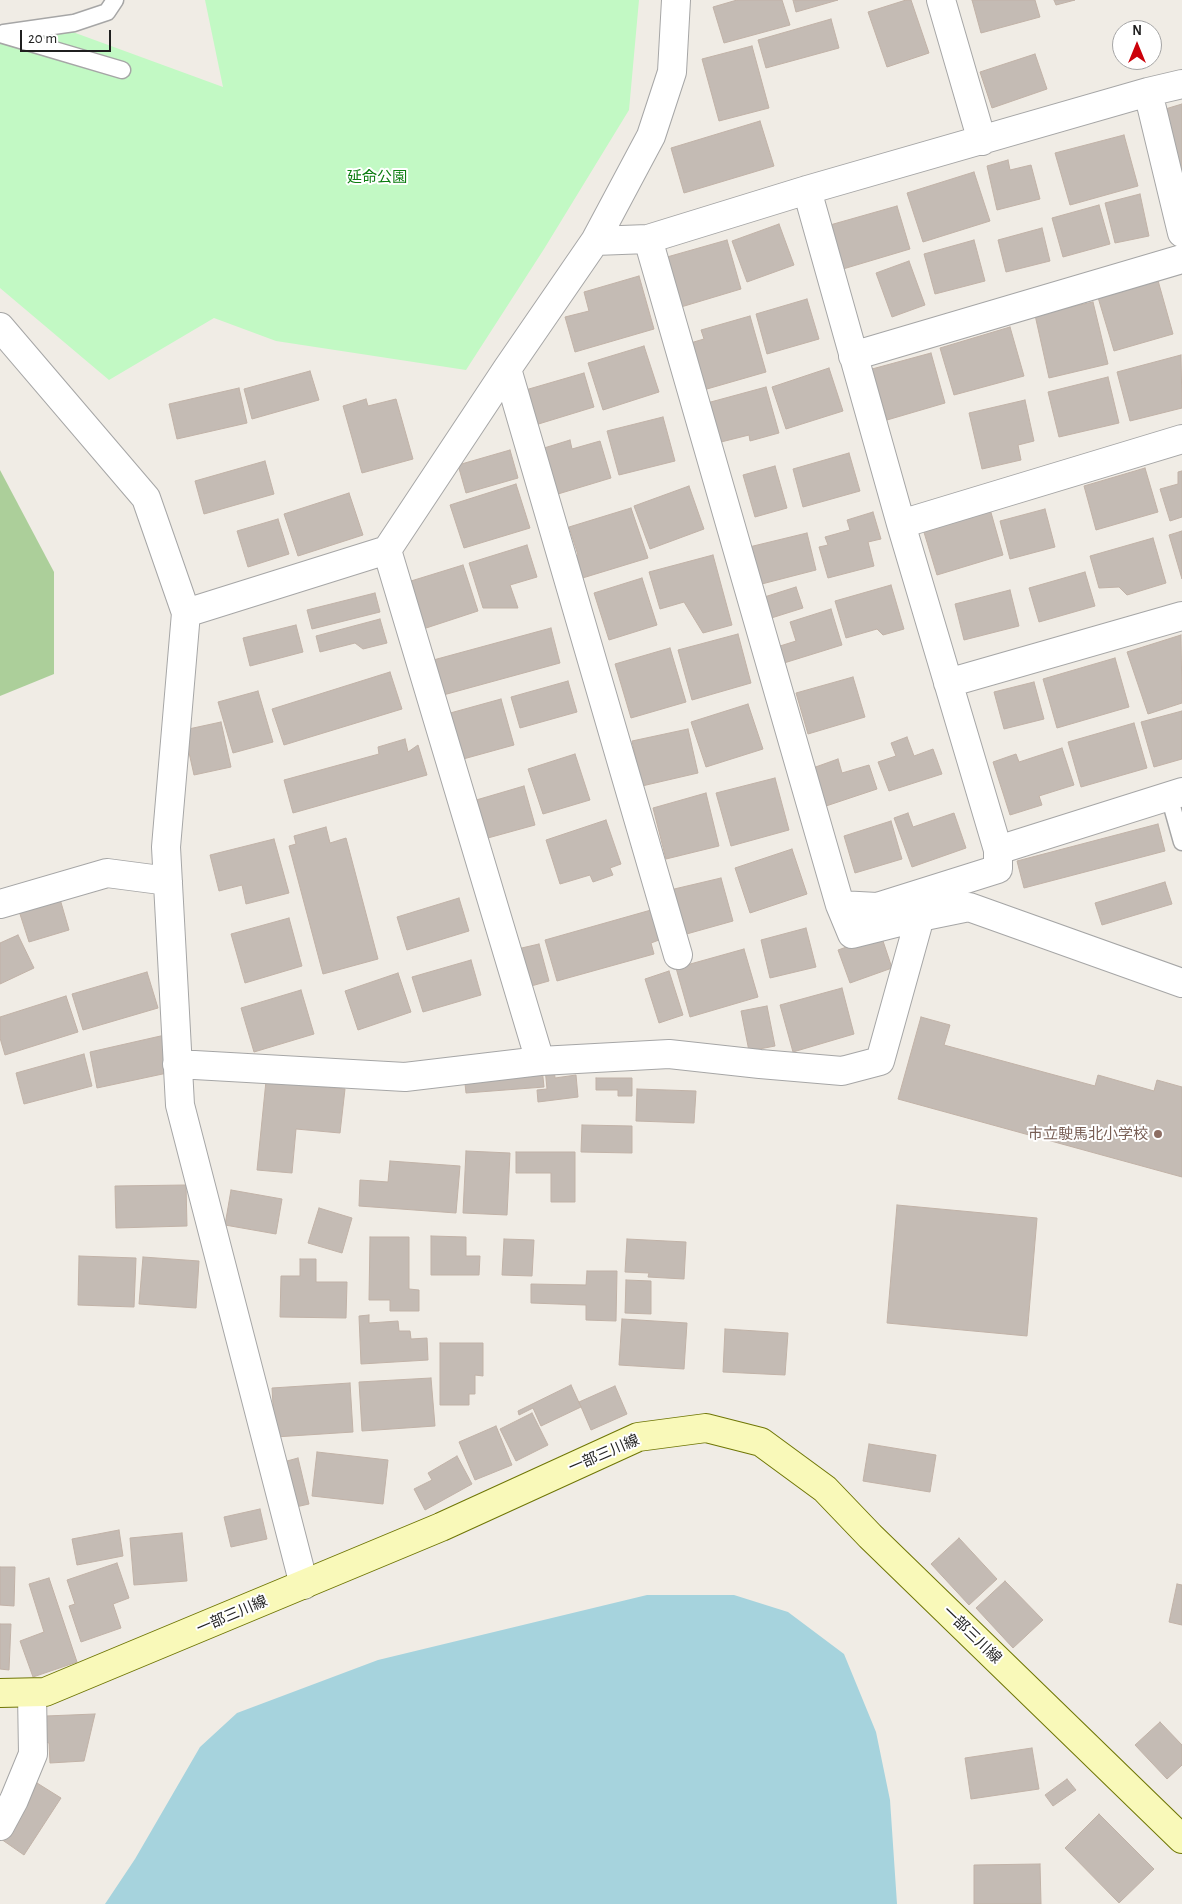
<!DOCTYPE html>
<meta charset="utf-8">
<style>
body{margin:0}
#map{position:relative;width:1182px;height:1904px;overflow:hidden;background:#f0ece5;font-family:"Alegreya Sans",sans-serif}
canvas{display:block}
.north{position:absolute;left:1112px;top:20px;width:50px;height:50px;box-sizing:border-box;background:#fff;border:1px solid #a5a5a5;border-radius:50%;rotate:0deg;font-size:14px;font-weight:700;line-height:20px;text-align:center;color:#1f1f1f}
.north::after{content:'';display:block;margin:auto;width:18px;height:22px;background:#cc010a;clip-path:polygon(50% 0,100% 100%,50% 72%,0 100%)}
.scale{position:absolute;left:20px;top:30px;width:91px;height:22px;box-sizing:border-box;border:2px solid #1f1f1f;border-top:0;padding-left:6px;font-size:15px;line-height:18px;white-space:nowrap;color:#1f1f1f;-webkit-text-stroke:4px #fff;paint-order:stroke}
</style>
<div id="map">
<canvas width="1182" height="1904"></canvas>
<div class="north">N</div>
<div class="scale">20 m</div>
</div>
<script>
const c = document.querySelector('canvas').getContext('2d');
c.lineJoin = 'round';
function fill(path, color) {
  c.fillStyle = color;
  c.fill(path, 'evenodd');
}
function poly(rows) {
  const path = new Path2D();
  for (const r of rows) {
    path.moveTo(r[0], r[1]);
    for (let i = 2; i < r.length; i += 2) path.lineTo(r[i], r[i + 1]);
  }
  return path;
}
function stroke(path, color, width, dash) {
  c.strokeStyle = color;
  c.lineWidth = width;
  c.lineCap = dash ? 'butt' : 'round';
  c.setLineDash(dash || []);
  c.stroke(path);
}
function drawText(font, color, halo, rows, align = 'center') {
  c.font = font + ' "Alegreya Sans","Noto Sans JP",sans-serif';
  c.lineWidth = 4;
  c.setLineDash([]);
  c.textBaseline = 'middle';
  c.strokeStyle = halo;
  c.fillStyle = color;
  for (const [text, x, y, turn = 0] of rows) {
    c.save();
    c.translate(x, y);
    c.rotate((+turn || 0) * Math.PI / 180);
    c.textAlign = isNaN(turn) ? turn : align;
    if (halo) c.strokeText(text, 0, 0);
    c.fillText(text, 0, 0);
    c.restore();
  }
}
fill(poly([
 [0,470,54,572,54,674,0,696]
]), '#accf9a');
fill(poly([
 [205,0,639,0,629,110,544,249,466,370,276,341,214,318,109,380,0,288,0,37,70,31,223,87]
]), '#c2f9c4');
fill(poly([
 [647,1595,734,1595,788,1612,844,1654,876,1732,890,1800,897,1904,105,1904,135,1859,200,1747,237,1713,378,1660]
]), '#a6d3dd');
const building = poly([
 [737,0,782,0,790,25,724,43,713,7,737,0],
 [793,0,838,0,796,12,793,0],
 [906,0,911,0,929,53,887,67,868,12,906,0],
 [972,0,1035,0,1040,17,981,33,972,0],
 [1054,0,1075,0,1056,5,1054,0],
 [831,19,839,48,766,68,758,40,831,19],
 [752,46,769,108,719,121,702,59,752,46],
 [1035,54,1047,89,992,108,980,72,1035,54],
 [1182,104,1182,175,1162,110,1182,104],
 [760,121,774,166,684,193,671,148,760,121],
 [1124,135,1138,186,1070,205,1055,153,1124,135],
 [1008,160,1010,170,1031,165,1040,199,997,210,987,166,1008,160],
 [974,172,990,221,923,242,907,193,974,172],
 [1140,194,1149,236,1115,243,1105,203,1140,194],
 [1099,205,1110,244,1063,257,1052,218,1099,205],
 [897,206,910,249,843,269,830,225,897,206],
 [779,224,794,265,747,282,732,241,779,224],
 [1042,228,1050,261,1006,272,998,240,1042,228],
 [727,240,741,289,681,307,667,257,727,240],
 [974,240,985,281,935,294,924,254,974,240],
 [909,261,925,305,892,317,876,273,909,261],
 [639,276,654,329,575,352,565,317,589,311,584,292,639,276],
 [1157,277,1173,334,1114,351,1097,294,1157,277],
 [807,299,819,339,767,354,756,314,807,299],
 [1093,302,1108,364,1049,378,1035,315,1093,302],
 [750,316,766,372,700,391,687,344,704,339,701,330,750,316],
 [1010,327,1024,376,954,395,940,348,1010,327],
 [644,346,659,392,603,410,588,363,644,346],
 [931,353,945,403,887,420,872,369,931,353],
 [1181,355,1182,408,1130,421,1117,372,1181,355],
 [829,368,843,411,786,429,772,387,829,368],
 [310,371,319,400,252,419,244,389,310,371],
 [584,373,594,407,532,426,522,391,584,373],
 [1108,377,1119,423,1059,437,1048,392,1108,377],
 [766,387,779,433,750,441,749,435,717,443,707,403,766,387],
 [239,388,247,423,177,439,169,404,239,388],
 [366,399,368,406,396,399,413,459,362,473,343,406,366,399],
 [1025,400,1034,441,1018,445,1021,460,982,469,969,413,1025,400],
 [663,417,675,461,619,475,607,431,663,417],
 [570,440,572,449,600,441,611,478,558,494,544,448,570,440],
 [510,450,518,478,466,493,458,465,510,450],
 [849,453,860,491,803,507,793,469,849,453],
 [265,461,274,494,204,514,195,481,265,461],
 [775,466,787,508,755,517,743,475,775,466],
 [1145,468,1158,512,1096,530,1084,486,1145,468],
 [1182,471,1182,517,1170,521,1160,489,1178,484,1178,472,1182,471],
 [516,484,530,528,464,548,450,505,516,484],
 [689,486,704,529,650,549,634,506,689,486],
 [349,493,363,535,298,556,284,514,349,493],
 [631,508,648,558,576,580,569,558,578,555,569,527,631,508],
 [990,509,1003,555,937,575,923,529,990,509],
 [1045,509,1055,547,1010,559,1000,521,1045,509],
 [873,512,881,539,868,542,874,566,828,578,819,547,828,545,825,537,850,530,847,520,873,512],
 [278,519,289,554,248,567,237,531,278,519],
 [1182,531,1182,579,1169,535,1182,531],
 [807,533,816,570,754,586,745,548,807,533],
 [1153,538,1166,583,1127,595,1119,587,1099,588,1090,556,1153,538],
 [527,545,537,577,510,585,518,608,483,608,469,563,527,545],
 [713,555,732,625,703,633,684,602,660,609,649,572,713,555],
 [463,565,478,611,417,631,405,593,414,590,411,581,463,565],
 [1085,572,1095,606,1039,622,1029,588,1085,572],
 [642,578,657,625,609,640,594,593,642,578],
 [891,585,904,629,883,635,877,629,846,638,835,601,891,585],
 [796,587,803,608,765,620,758,599,796,587],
 [1010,590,1019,626,964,640,955,604,1010,590],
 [375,593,380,612,312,629,307,610,375,593],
 [831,609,842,645,784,663,780,646,796,641,790,622,831,609],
 [380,619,387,643,363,649,355,643,320,652,316,636,380,619],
 [296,625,303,652,250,666,243,638,296,625],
 [551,628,560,663,436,697,426,662,551,628],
 [738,634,751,683,692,700,678,650,738,634],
 [1181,635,1182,703,1148,714,1127,652,1181,635],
 [670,648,686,702,631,718,615,664,670,648],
 [1115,658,1129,707,1057,728,1043,679,1115,658],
 [390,672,402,709,284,745,272,709,390,672],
 [853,677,865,717,808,734,796,693,853,677],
 [568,681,577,712,520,728,511,697,568,681],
 [1034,682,1044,719,1004,729,994,692,1034,682],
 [258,691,273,742,233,753,218,702,258,691],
 [501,699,514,745,456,761,443,715,501,699],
 [748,704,763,749,706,767,691,722,748,704],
 [1182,711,1182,759,1154,767,1141,722,1182,711],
 [221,722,231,767,194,775,184,730,221,722],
 [1134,723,1147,768,1081,787,1068,742,1134,723],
 [688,729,698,773,642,786,632,741,688,729],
 [907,737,914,756,933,749,942,774,889,791,878,762,896,756,891,743,907,737],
 [405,739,408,752,418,745,427,775,293,813,284,780,379,754,378,747,405,739],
 [1062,748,1074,785,1039,796,1042,805,1010,815,993,762,1016,754,1019,762,1062,748],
 [575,754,590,800,543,814,528,769,575,754],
 [838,759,842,773,869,765,877,789,823,807,810,769,838,759],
 [775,778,789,830,731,846,716,793,775,778],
 [524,786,535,825,477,841,466,803,524,786],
 [706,793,719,846,666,859,653,808,706,793],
 [908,813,913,827,954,813,966,848,912,867,894,818,908,813],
 [606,820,621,864,610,868,613,875,593,882,590,875,560,884,546,840,606,820],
 [891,821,902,859,855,873,844,836,891,821],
 [1158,824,1165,851,1024,888,1017,861,1158,824],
 [326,827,330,843,346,838,378,959,323,974,289,846,296,844,294,836,326,827],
 [274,839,289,893,246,904,242,885,219,891,210,855,274,839],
 [792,849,807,894,750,913,735,868,792,849],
 [721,878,733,921,683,935,670,890,721,878],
 [1165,882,1172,904,1102,925,1095,903,1165,882],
 [459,898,469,931,407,950,397,917,459,898],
 [60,899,69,930,29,942,19,911,60,899],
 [651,910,659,940,651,943,654,954,557,981,545,940,651,910],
 [289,918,302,966,245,983,231,934,289,918],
 [806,928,816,967,770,978,761,940,806,928],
 [18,935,34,968,0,984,0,943,18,935],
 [881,935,892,968,850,983,838,950,881,935],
 [539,944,549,981,524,988,513,950,539,944],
 [744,949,758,997,690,1017,676,968,744,949],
 [471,960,481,995,423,1012,412,977,471,960],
 [669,971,683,1015,659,1023,645,979,669,971],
 [147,972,158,1008,83,1030,72,994,147,972],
 [398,973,411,1012,358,1030,345,991,398,973],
 [842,988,854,1034,793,1052,780,1005,842,988],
 [301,990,314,1034,254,1052,241,1008,301,990],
 [66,996,78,1032,5,1055,0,1038,0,1017,66,996],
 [767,1006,775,1046,749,1051,741,1011,767,1006],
 [921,1017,950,1025,944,1045,1095,1086,1098,1075,1154,1091,1157,1080,1182,1087,1182,1177,898,1099,921,1017],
 [165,1035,172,1072,97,1088,90,1052,165,1035],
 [84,1054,92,1086,24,1104,16,1073,84,1054],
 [554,1067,555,1078,576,1075,578,1097,538,1102,537,1090,547,1089,545,1068,554,1067],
 [542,1068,544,1087,466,1093,464,1074,542,1068],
 [596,1078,632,1078,632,1096,618,1096,618,1090,596,1090,596,1078],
 [266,1081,345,1089,340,1133,296,1129,292,1173,257,1170,266,1081],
 [637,1089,696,1091,694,1123,636,1121,637,1089],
 [582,1125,632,1126,632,1153,581,1152,582,1125],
 [466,1151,510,1153,507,1215,463,1213,466,1151],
 [516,1152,575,1152,575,1202,551,1202,551,1173,516,1173,516,1152],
 [390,1161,460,1166,456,1213,359,1206,360,1180,388,1182,390,1161],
 [186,1185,187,1226,116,1228,115,1186,186,1185],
 [231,1190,282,1199,276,1234,225,1225,231,1190],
 [897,1205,1037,1218,1027,1336,887,1323,897,1205],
 [319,1208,352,1218,342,1253,308,1243,319,1208],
 [431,1236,466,1237,466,1256,480,1256,479,1275,431,1275,431,1236],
 [370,1237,409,1237,409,1289,419,1290,419,1311,390,1311,390,1300,369,1300,370,1237],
 [504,1239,534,1240,532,1276,502,1275,504,1239],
 [627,1239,686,1242,684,1279,648,1277,649,1273,625,1272,627,1239],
 [79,1256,136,1258,134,1307,78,1305,79,1256],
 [143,1257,199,1261,196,1308,139,1304,143,1257],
 [300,1259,316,1259,316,1282,347,1282,346,1318,280,1317,281,1276,300,1276,300,1259],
 [587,1271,617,1271,616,1321,586,1320,586,1305,531,1303,531,1284,586,1285,587,1271],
 [626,1280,651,1281,651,1314,625,1313,626,1280],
 [369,1315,369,1323,398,1321,399,1331,410,1331,411,1339,427,1338,428,1360,361,1364,359,1316,369,1315],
 [622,1319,687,1323,684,1369,619,1365,622,1319],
 [725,1329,788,1333,785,1375,723,1372,725,1329],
 [440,1343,483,1343,483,1376,475,1375,475,1394,469,1394,469,1405,440,1405,440,1343],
 [431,1378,435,1426,362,1431,359,1382,431,1378],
 [350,1383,353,1432,275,1437,272,1388,350,1383],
 [571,1385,581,1407,541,1426,533,1408,519,1415,518,1411,571,1385],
 [615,1386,627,1414,591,1430,579,1402,615,1386],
 [532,1413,548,1445,516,1461,500,1429,532,1413],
 [496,1426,512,1465,475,1480,459,1442,496,1426],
 [869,1444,936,1455,930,1492,863,1481,869,1444],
 [317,1452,388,1460,383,1504,312,1496,317,1452],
 [457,1456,472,1484,425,1510,414,1489,432,1480,428,1473,457,1456],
 [298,1458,309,1504,287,1509,276,1464,298,1458],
 [260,1509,267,1539,231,1547,224,1517,260,1509],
 [119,1530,123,1556,77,1565,72,1539,119,1530],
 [182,1533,187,1581,134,1585,130,1538,182,1533],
 [959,1538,997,1579,969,1605,931,1564,959,1538],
 [117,1563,129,1598,113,1604,121,1628,81,1642,69,1606,75,1604,67,1580,117,1563],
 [0,1567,15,1567,14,1606,0,1605,0,1567],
 [49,1578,77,1662,33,1677,20,1641,44,1632,29,1584,49,1578],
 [1005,1581,1043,1620,1013,1648,976,1608,1005,1581],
 [1177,1584,1182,1585,1182,1625,1169,1622,1177,1584],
 [0,1624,11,1624,9,1670,0,1669,0,1624],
 [95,1714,84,1761,50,1763,49,1743,39,1740,46,1716,95,1714],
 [1160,1722,1182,1745,1182,1765,1167,1779,1135,1745,1160,1722],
 [1032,1748,1039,1789,971,1799,965,1758,1032,1748],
 [1067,1779,1076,1790,1053,1806,1045,1795,1067,1779],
 [37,1783,61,1798,24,1855,1,1839,37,1783],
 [1099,1814,1154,1869,1119,1903,1065,1848,1099,1814],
 [1040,1864,1041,1904,974,1904,974,1865,1040,1864]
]);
fill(building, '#c4bbb4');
stroke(building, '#c1b2a7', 1);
const service = poly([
 [4,33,74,23,107,12,115,0],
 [0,34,122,70],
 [1169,796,1182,842]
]);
const minor = poly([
 [941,0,982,141],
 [1148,92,1182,233],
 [807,190,901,524,998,850,998,869,877,907,840,905],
 [648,239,840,905,852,934,920,917,969,907,1182,983],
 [595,241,648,239,807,190,1148,92,1182,84],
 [0,327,146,498,186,613,166,847,180,1105,304,1585],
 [853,356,1182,259],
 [507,369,678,955],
 [901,524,1182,439],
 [387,550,540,1061],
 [186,613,387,550,507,369,595,241,651,136,672,72,676,0],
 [948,683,1182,616],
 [998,850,1182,792],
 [0,904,107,873,168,881],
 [177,1064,405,1077,540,1061,669,1054,760,1064,842,1071,880,1061,920,917],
 [0,1826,14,1800,33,1754,32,1693]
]);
const secondary = poly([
 [0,1693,45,1692,441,1527,638,1437,706,1428,761,1442,825,1489,870,1536,1182,1839]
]);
stroke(service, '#a6a6a6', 19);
stroke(minor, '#a6a6a6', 30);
stroke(secondary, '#6f7605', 30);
stroke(service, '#fff', 16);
stroke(minor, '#fff', 28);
stroke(secondary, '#f9f9b9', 28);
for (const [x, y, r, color] of [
 [1158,1134,5,"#8d6e63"]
]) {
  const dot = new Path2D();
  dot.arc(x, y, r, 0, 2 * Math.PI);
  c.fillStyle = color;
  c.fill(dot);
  stroke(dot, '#fff', 2);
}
drawText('15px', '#0c7d11', '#fff', [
 ["延命公園",377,177]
]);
drawText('15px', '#785e54', '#fff', [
 ["市立駛馬北小学校",1148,1134]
], 'right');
drawText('15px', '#1f1f1f', '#fff', [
 ["一部三川線",604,1454,-23],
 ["一部三川線",232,1615,-23],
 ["一部三川線",972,1635,44]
]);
</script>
